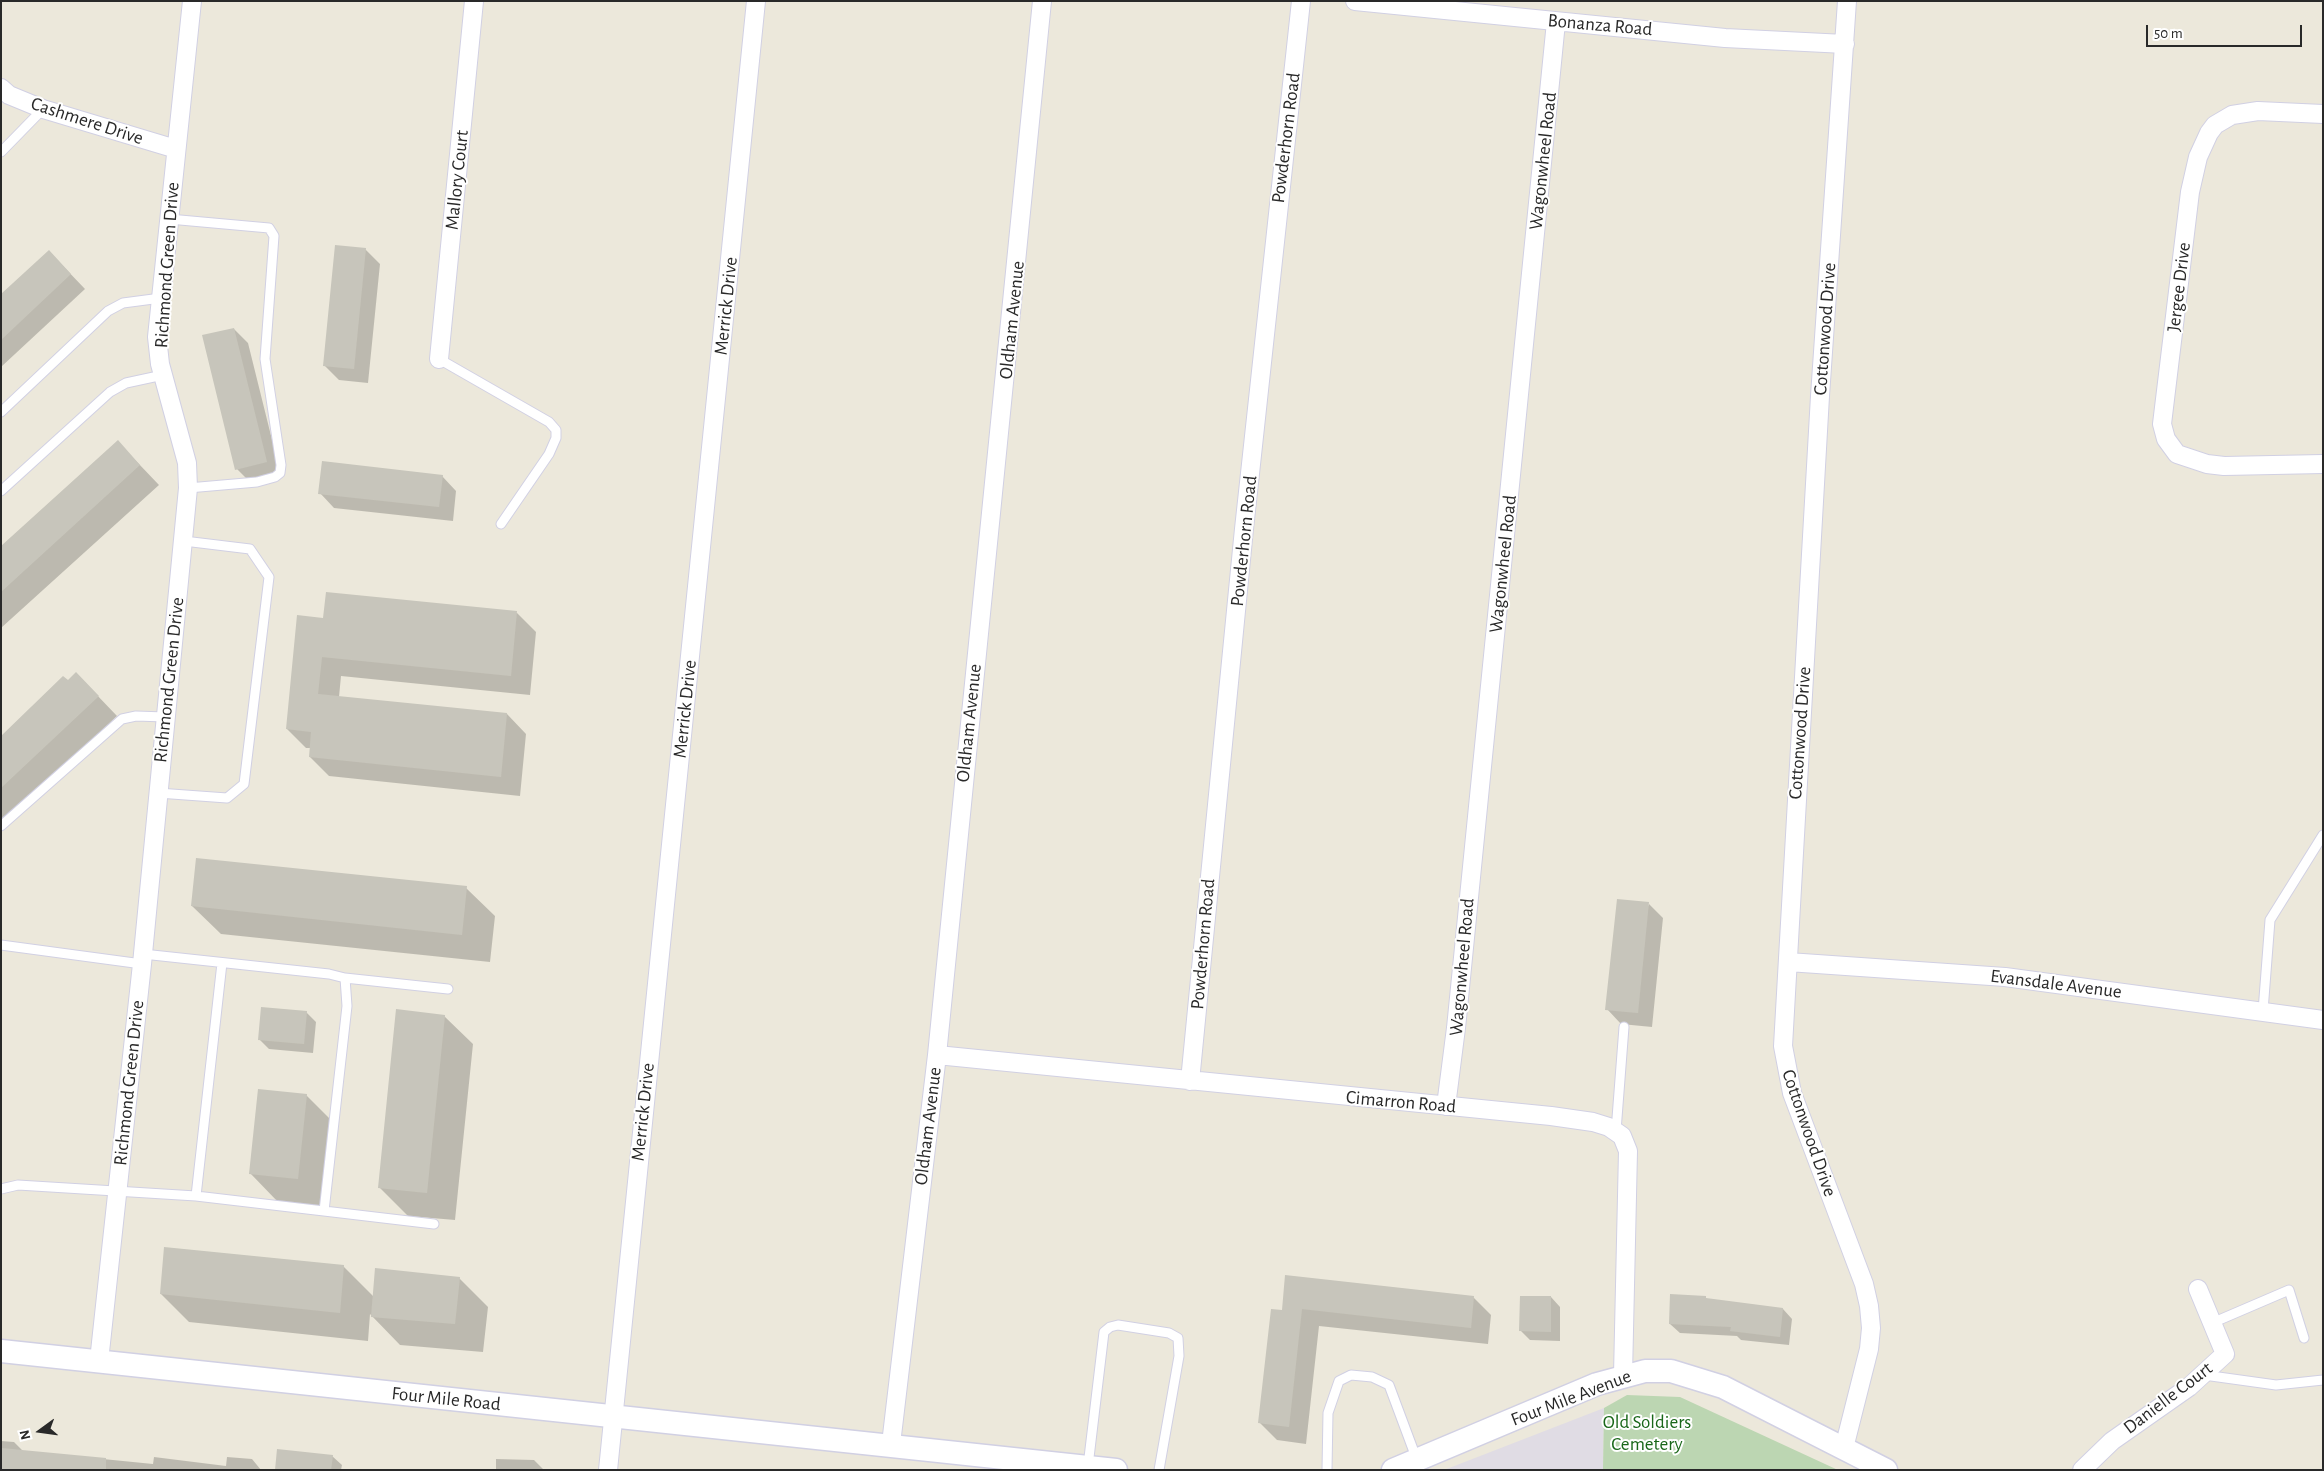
<!DOCTYPE html>
<style>
body{margin:0}
#map{position:relative;width:2324px;height:1471px;overflow:hidden;background:#ece8db;font-family:"Alegreya Sans",sans-serif}
canvas{display:block}
.frame{position:absolute;inset:0;border:2px solid #292929;pointer-events:none}
.north{position:absolute;left:15px;top:1406px;width:50px;height:50px;-webkit-text-stroke:4px #fff;paint-order:stroke;rotate:256deg;font-size:14px;font-weight:700;line-height:20px;text-align:center;color:#292929}
.north::after{content:'';display:block;margin:auto;width:18px;height:22px;background:#292929;clip-path:polygon(50% 0,100% 100%,50% 72%,0 100%)}
.scale{position:absolute;left:2146px;top:25px;width:156px;height:22px;box-sizing:border-box;border:2px solid #292929;border-top:0;padding-left:6px;font-size:15px;line-height:18px;white-space:nowrap;color:#292929;-webkit-text-stroke:4px #fff;paint-order:stroke}
</style>
<div id="map">
<canvas width="2324" height="1471"></canvas>
<div class="frame"></div>
<div class="north">N</div>
<div class="scale">50 m</div>
</div>
<script>
const c = document.querySelector('canvas').getContext('2d');
c.lineJoin = 'round';
function fill(path, color) {
  c.fillStyle = color;
  c.fill(path, 'evenodd');
}
function poly(rows) {
  const path = new Path2D();
  for (const r of rows) {
    path.moveTo(r[0], r[1]);
    for (let i = 2; i < r.length; i += 2) path.lineTo(r[i], r[i + 1]);
  }
  return path;
}
function stroke(path, color, width, dash) {
  c.strokeStyle = color;
  c.lineWidth = width;
  c.lineCap = dash ? 'butt' : 'round';
  c.setLineDash(dash || []);
  c.stroke(path);
}
function drawText(font, color, halo, rows, align = 'center') {
  c.font = font + ' "Alegreya Sans",sans-serif';
  c.lineWidth = 4;
  c.setLineDash([]);
  c.textBaseline = 'middle';
  c.strokeStyle = halo;
  c.fillStyle = color;
  for (const [text, x, y, turn = 0] of rows) {
    c.save();
    c.translate(x, y);
    c.rotate((+turn || 0) * Math.PI / 180);
    c.textAlign = isNaN(turn) ? turn : align;
    if (halo) c.strokeText(text, 0, 0);
    c.fillText(text, 0, 0);
    c.restore();
  }
}
fill(poly([
 [1604,1408,1603,1470,1444,1470]
]), '#e0dce4');
fill(poly([
 [1627,1395,1680,1397,1838,1470,1603,1470,1604,1408]
]), '#bcd6b2');
fill(poly([
 [365,249,380,264,368,383,339,380,324,365],
 [63,266,85,289,1,367,1,296],
 [234,329,248,343,281,476,251,483,237,469],
 [118,442,159,485,1,628,1,548],
 [442,476,456,491,453,521,334,508,320,493],
 [517,613,536,632,530,695,341,676,339,697,507,714,526,734,520,796,329,776,310,757,311,748,306,748,287,729,324,619],
 [68,682,95,693,117,716,1,825,1,737],
 [466,888,495,916,490,962,221,934,192,906],
 [1649,904,1663,918,1652,1027,1621,1024,1607,1009],
 [306,1012,316,1022,313,1053,269,1049,259,1039],
 [444,1016,473,1044,455,1220,408,1216,380,1188],
 [306,1095,335,1124,326,1207,278,1202,250,1173],
 [343,1266,374,1297,459,1278,488,1307,483,1352,400,1345,370,1314,368,1341,189,1322,161,1294],
 [1286,1276,1473,1297,1491,1315,1488,1344,1319,1326,1306,1444,1277,1440,1260,1423,1283,1311],
 [1551,1297,1560,1307,1560,1341,1530,1340,1521,1331],
 [1705,1297,1708,1300,1783,1309,1792,1319,1789,1345,1741,1340,1737,1336,1680,1333,1670,1324],
 [1,1441,14,1442,23,1451,153,1464,154,1457,226,1466,227,1457,252,1459,261,1470,1,1470],
 [332,1456,342,1465,341,1470,276,1470],
 [496,1459,534,1460,544,1470,496,1470]
]), '#0003');
fill(poly([
 [335,245,366,248,354,369,323,366],
 [49,250,71,274,1,340,1,294],
 [234,328,267,462,235,470,202,335],
 [118,440,140,465,1,592,1,546],
 [322,461,443,475,439,507,318,494],
 [326,592,517,611,511,676,322,657,318,694,507,713,501,777,309,757,311,732,286,729,297,615,323,618],
 [76,672,99,696,1,788,1,736,63,676,68,680],
 [196,858,467,886,462,935,191,906],
 [1617,899,1649,902,1638,1013,1605,1010],
 [261,1007,307,1011,304,1044,258,1040],
 [396,1009,445,1015,427,1193,378,1188],
 [258,1089,307,1094,298,1179,249,1174],
 [164,1247,344,1265,340,1313,160,1294],
 [375,1268,460,1277,455,1324,371,1317],
 [1285,1275,1474,1296,1471,1328,1302,1309,1289,1427,1258,1423,1271,1309,1282,1310],
 [1670,1294,1706,1296,1706,1298,1783,1308,1780,1337,1730,1331,1731,1327,1669,1324],
 [1520,1296,1551,1296,1551,1332,1519,1331],
 [1,1448,106,1458,106,1470,1,1470],
 [277,1449,333,1455,331,1470,275,1470]
]), '#c7c5bb');
const service = poly([
 [1,152,43,109],
 [169,219,269,228,274,236,265,359,281,465,280,473,275,477,257,482,188,488],
 [439,359,549,422,556,430,556,438,549,454,501,524],
 [1,412,108,311,123,303,161,298],
 [1,491,110,392,126,383,163,375],
 [158,793,227,798,244,784,269,577,250,549,184,541],
 [1,826,122,719,136,716,165,717],
 [1,945,142,964],
 [345,978,448,989],
 [2263,1011,2270,920,2323,835],
 [1616,1131,1624,1027],
 [1,1189,18,1185,196,1196,324,1211,347,1006,345,978,329,974,143,954],
 [196,1196,222,963],
 [324,1211,434,1224],
 [2212,1323,2289,1290,2304,1338],
 [2204,1375,2276,1385,2323,1380],
 [1088,1466,1104,1332,1110,1327,1118,1325,1169,1333,1178,1338,1179,1356,1159,1470],
 [1327,1470,1328,1413,1339,1381,1351,1375,1372,1377,1389,1385,1417,1460]
]);
const minor = poly([
 [1355,1,1725,38,1845,44],
 [1,88,9,95,43,109,176,149],
 [2323,114,2258,111,2232,115,2215,125,2209,133,2198,157,2190,192,2162,424,2166,439,2177,454,2207,464,2224,466,2323,464],
 [439,359,474,1],
 [1788,962,2005,977,2323,1020],
 [937,1055,1551,1116,1593,1122,1609,1127,1622,1136,1628,1151,1623,1375],
 [1190,1081,1244,529,1301,1],
 [1446,1106,1456,1028,1556,22],
 [99,1361,142,964,188,488,187,463,160,364,157,337,192,1],
 [891,1444,937,1055,1042,1],
 [1844,1448,1869,1349,1871,1328,1869,1306,1864,1284,1792,1093,1783,1046,1820,396,1847,1],
 [608,1470,756,1],
 [2082,1470,2112,1441,2189,1387,2225,1354,2198,1289]
]);
const tertiary = poly([
 [1,1351,1116,1470],
 [1393,1470,1597,1384,1645,1371,1671,1371,1723,1387,1886,1470]
]);
stroke(service, '#d1d0e3', 11);
stroke(minor, '#d1d0e3', 20);
stroke(tertiary, '#d1d0e3', 25);
stroke(service, '#fff', 9);
stroke(minor, '#fff', 18);
stroke(tertiary, '#fff', 22);
drawText('19px', '#292929', '#fff', [
 ["Bonanza Road",1600,25,5],
 ["Cashmere Drive",87,121,18],
 ["Powderhorn Road",1286,138,-83],
 ["Wagonwheel Road",1543,161,-84],
 ["Mallory Court",457,180,-84],
 ["Richmond Green Drive",167,265,-86],
 ["Jergee Drive",2179,287,-83],
 ["Merrick Drive",726,306,-84],
 ["Oldham Avenue",1012,320,-84],
 ["Cottonwood Drive",1825,329,-86],
 ["Powderhorn Road",1244,541,-84],
 ["Wagonwheel Road",1503,564,-84],
 ["Richmond Green Drive",169,680,-84],
 ["Merrick Drive",685,709,-84],
 ["Oldham Avenue",969,723,-84],
 ["Cottonwood Drive",1800,733,-86],
 ["Powderhorn Road",1203,944,-85],
 ["Wagonwheel Road",1462,967,-85],
 ["Evansdale Avenue",2056,984,7],
 ["Richmond Green Drive",129,1083,-84],
 ["Cimarron Road",1401,1102,5],
 ["Merrick Drive",643,1112,-84],
 ["Oldham Avenue",928,1126,-83],
 ["Cottonwood Drive",1809,1133,71],
 ["Four Mile Avenue",1571,1398,-21],
 ["Danielle Court",2168,1398,-37],
 ["Four Mile Road",446,1399,6]
]);
drawText('19px', '#196719', '#fff', [
 ["Old Soldiers",1647,1422],
 ["Cemetery",1647,1444]
]);
</script>
